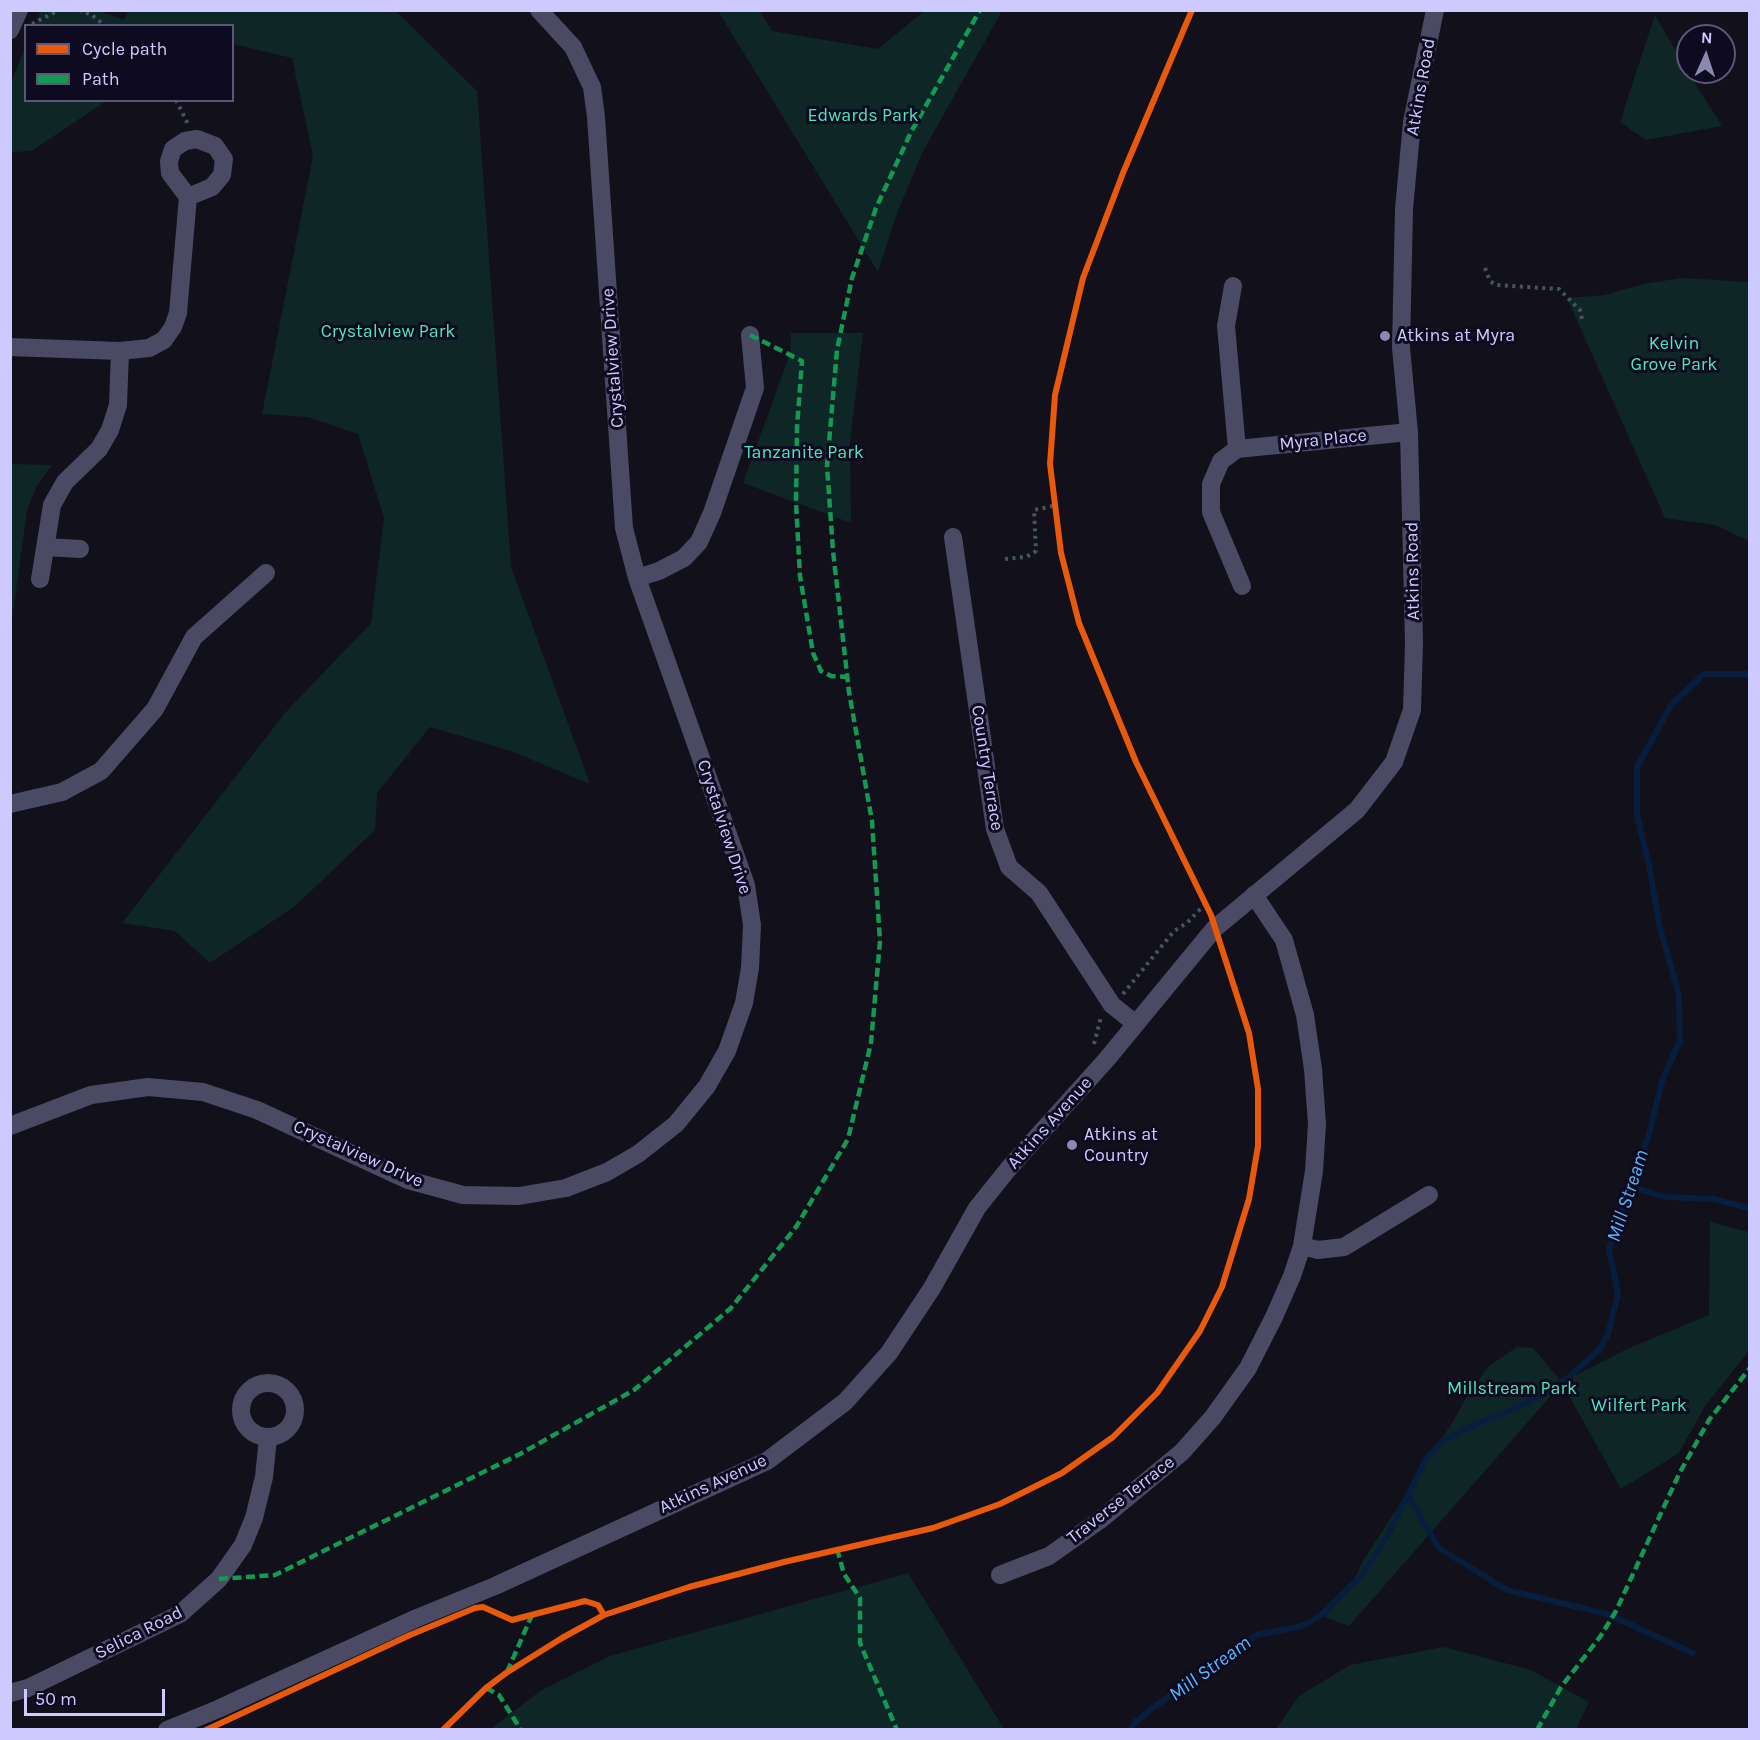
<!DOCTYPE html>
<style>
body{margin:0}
#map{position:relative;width:1760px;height:1740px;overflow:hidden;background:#12101b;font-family:Karla,sans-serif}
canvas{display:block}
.frame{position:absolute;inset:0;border:12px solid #cecaff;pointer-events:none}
.legend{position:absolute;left:24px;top:24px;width:210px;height:78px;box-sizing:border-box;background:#0e0b20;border:2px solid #5b5779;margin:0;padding:8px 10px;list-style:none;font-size:18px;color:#cecaff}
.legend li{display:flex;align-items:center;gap:12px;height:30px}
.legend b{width:30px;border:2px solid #5b5779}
.north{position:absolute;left:1676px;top:24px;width:60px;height:60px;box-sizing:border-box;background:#0e0b20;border:2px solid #5b5779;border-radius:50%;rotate:3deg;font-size:16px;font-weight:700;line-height:24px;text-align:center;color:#cecaff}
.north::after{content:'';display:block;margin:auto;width:21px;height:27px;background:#8c89af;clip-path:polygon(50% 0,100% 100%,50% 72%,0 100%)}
.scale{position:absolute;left:24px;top:1689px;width:141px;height:27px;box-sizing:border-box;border:3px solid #cecaff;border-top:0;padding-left:8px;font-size:18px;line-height:21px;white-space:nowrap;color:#cecaff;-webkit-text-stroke:4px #0e0b20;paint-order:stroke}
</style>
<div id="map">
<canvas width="1760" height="1740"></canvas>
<div class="frame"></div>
<ul class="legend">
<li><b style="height:8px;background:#e8590c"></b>Cycle path</li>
<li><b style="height:8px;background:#139951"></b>Path</li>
</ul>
<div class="north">N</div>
<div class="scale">50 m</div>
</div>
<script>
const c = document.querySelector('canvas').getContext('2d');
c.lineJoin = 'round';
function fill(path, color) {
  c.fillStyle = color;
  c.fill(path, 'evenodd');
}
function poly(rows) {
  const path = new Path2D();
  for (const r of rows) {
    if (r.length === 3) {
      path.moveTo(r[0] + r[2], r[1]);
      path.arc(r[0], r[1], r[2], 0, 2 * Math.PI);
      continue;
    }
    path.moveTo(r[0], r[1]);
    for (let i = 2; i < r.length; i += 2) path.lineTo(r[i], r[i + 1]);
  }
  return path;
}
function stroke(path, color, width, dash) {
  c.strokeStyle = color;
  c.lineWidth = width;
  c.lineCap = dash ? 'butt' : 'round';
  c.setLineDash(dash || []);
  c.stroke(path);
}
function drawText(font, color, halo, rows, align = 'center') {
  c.font = font + ' Karla,sans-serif';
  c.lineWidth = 6;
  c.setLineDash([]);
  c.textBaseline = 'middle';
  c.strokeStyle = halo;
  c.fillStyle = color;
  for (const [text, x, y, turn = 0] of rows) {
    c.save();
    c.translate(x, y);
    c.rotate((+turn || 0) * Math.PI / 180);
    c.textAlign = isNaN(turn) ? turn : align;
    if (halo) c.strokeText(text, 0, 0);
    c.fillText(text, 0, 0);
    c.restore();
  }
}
fill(poly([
 [41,10,99,11,124,20,129,10,396,11,477,91,511,567,590,784,511,751,430,727,377,793,375,830,294,907,210,963,175,931,122,923,285,713,371,623,384,518,358,434,308,417,262,414,313,156,292,58,233,44,232,26,35,25],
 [718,11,760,11,772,31,878,49,924,11,1002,11,922,153,896,216,878,272],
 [1655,15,1688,72,1722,126,1646,140,1620,122],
 [25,48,26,100,106,101,33,150,11,153,11,82],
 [1682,278,1749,282,1749,541,1715,525,1665,518,1567,298,1605,295,1643,284],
 [791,333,863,333,850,442,851,523,743,483,790,354],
 [11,464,52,465,36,487,27,511,11,627],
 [1710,1222,1749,1232,1749,1351,1705,1406,1679,1453,1621,1489,1562,1383,1349,1626,1325,1617,1351,1586,1363,1561,1452,1423,1469,1393,1489,1366,1517,1347,1533,1348,1562,1382,1627,1349,1709,1315],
 [908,1573,1004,1729,491,1729,540,1691,610,1656],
 [1444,1647,1531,1670,1589,1702,1576,1729,1276,1729,1299,1696,1350,1665]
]), '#0f2626');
stroke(poly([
 [1631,1187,1666,1197,1713,1199,1750,1208],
 [1408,1495,1439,1548,1507,1590,1607,1614,1693,1653],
 [1130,1730,1135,1722,1207,1667,1257,1635,1302,1626,1320,1616,1362,1575,1389,1533,1426,1459,1442,1442,1477,1424,1531,1401,1569,1377,1599,1350,1608,1334,1618,1294,1609,1249,1649,1134,1663,1078,1680,1041,1679,995,1660,928,1649,865,1637,815,1637,767,1671,705,1704,674,1750,674]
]), '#081e3e', 6);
stroke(poly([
 [79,10,92,15,105,26],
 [32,24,59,10],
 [176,100,188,124],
 [1485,268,1490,281,1496,285,1559,289,1580,310,1582,319],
 [1005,559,1026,557,1036,551,1034,510,1053,506],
 [1123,994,1174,931,1187,923,1205,904],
 [1094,1044,1101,1017]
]), '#445665', 4, [3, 4.5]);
stroke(poly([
 [10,30,19,10],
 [197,139,215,146,224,159,222,175,212,187,188,197,170,173,169,161,173,149,185,141,197,139],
 [1233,286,1226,326,1237,449],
 [10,347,120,351,149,348,164,340,173,327,178,313,188,197],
 [953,537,995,829,1009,867,1039,893,1112,1005,1136,1024],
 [46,547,80,549],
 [637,578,659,571,684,558,699,542,712,513,755,388,750,335],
 [40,579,52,505,65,482,99,449,110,430,118,405,120,351],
 [1242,586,1211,512,1211,484,1221,461,1237,449,1409,432],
 [10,804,62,792,101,771,155,709,194,637,266,573],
 [10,1126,91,1095,148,1087,203,1092,257,1110,408,1180,463,1195,519,1196,566,1188,607,1172,638,1154,676,1124,707,1086,727,1051,744,1003,750,968,752,925,746,885,637,578,624,528,596,117,592,87,573,47,539,10],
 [1302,1246,1318,1250,1344,1247,1429,1195],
 [268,1410,27],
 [1000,1575,1049,1556,1100,1520,1182,1452,1213,1417,1248,1368,1274,1317,1292,1276,1302,1246,1314,1171,1317,1124,1313,1069,1305,1015,1284,940,1254,895],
 [10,1693,28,1688,180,1614,219,1579,243,1545,254,1518,264,1477,268,1438],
 [167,1730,218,1709,417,1618,495,1586,767,1461,845,1402,889,1353,932,1288,977,1208,1009,1168,1107,1059,1214,929,1357,810,1394,762,1412,710,1414,643,1409,432,1401,348,1404,209,1412,122,1435,10]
]), '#4a4a65', 18);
stroke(poly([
 [750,335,802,361,797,427,796,503,800,576,813,653,821,671,831,676,847,677],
 [837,1549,844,1574,860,1598,860,1643,897,1730],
 [219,1579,275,1575,520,1454,634,1390,731,1308,796,1227,848,1139,871,1043,880,941,872,821,849,692,833,551,827,466,837,350,852,278,876,208,911,132,980,10],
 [507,1672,532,1615],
 [486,1688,499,1695,521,1730],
 [1537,1730,1561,1687,1600,1637,1616,1611,1679,1474,1709,1420,1750,1368]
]), '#139951', 4.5, [9, 4.5]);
stroke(poly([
 [206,1730,410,1635,475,1608,483,1607,512,1620,585,1601,598,1605,604,1615],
 [443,1730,486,1688,506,1673,562,1638,604,1615,689,1587,784,1562,933,1528,1000,1504,1062,1473,1113,1437,1157,1393,1200,1331,1222,1287,1249,1199,1258,1146,1258,1089,1249,1033,1211,915,1136,762,1079,623,1061,553,1050,464,1055,395,1083,278,1123,173,1192,10]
]), '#e8590c', 6);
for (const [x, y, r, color] of [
 [1385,336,6,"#8c89af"],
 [1072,1145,6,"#8c89af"]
]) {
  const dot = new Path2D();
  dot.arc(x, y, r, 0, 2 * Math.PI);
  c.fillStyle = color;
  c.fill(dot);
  stroke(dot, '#0e0b20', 2);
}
drawText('18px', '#cecaff', '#0e0b20', [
 ["Atkins Road",1421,87,-80],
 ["Crystalview Drive",613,358,-94],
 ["Myra Place",1323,440,-6],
 ["Atkins Road",1413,571,-91],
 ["Country Terrace",987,768,81],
 ["Crystalview Drive",724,827,72],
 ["Atkins Avenue",1050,1123,-48],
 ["Crystalview Drive",358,1154,24],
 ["Atkins Avenue",713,1484,-25],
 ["Traverse Terrace",1121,1500,-38],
 ["Selica Road",139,1633,-27]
]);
drawText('18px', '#4de7bb', '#0e0b20', [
 ["Edwards Park",863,116],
 ["Crystalview Park",388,332],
 ["Kelvin",1674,344],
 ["Grove Park",1674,365],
 ["Tanzanite Park",804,453],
 ["Millstream Park",1512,1389],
 ["Wilfert Park",1639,1406]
]);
drawText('18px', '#cecaff', '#0e0b20', [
 ["Atkins at Myra",1397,336],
 ["Atkins at",1084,1135],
 ["Country",1084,1156]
], 'left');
drawText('italic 20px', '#58b8ff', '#0e0b20', [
 ["Mill Stream",1628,1196,-72],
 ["Mill Stream",1210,1669,-36]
]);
</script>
